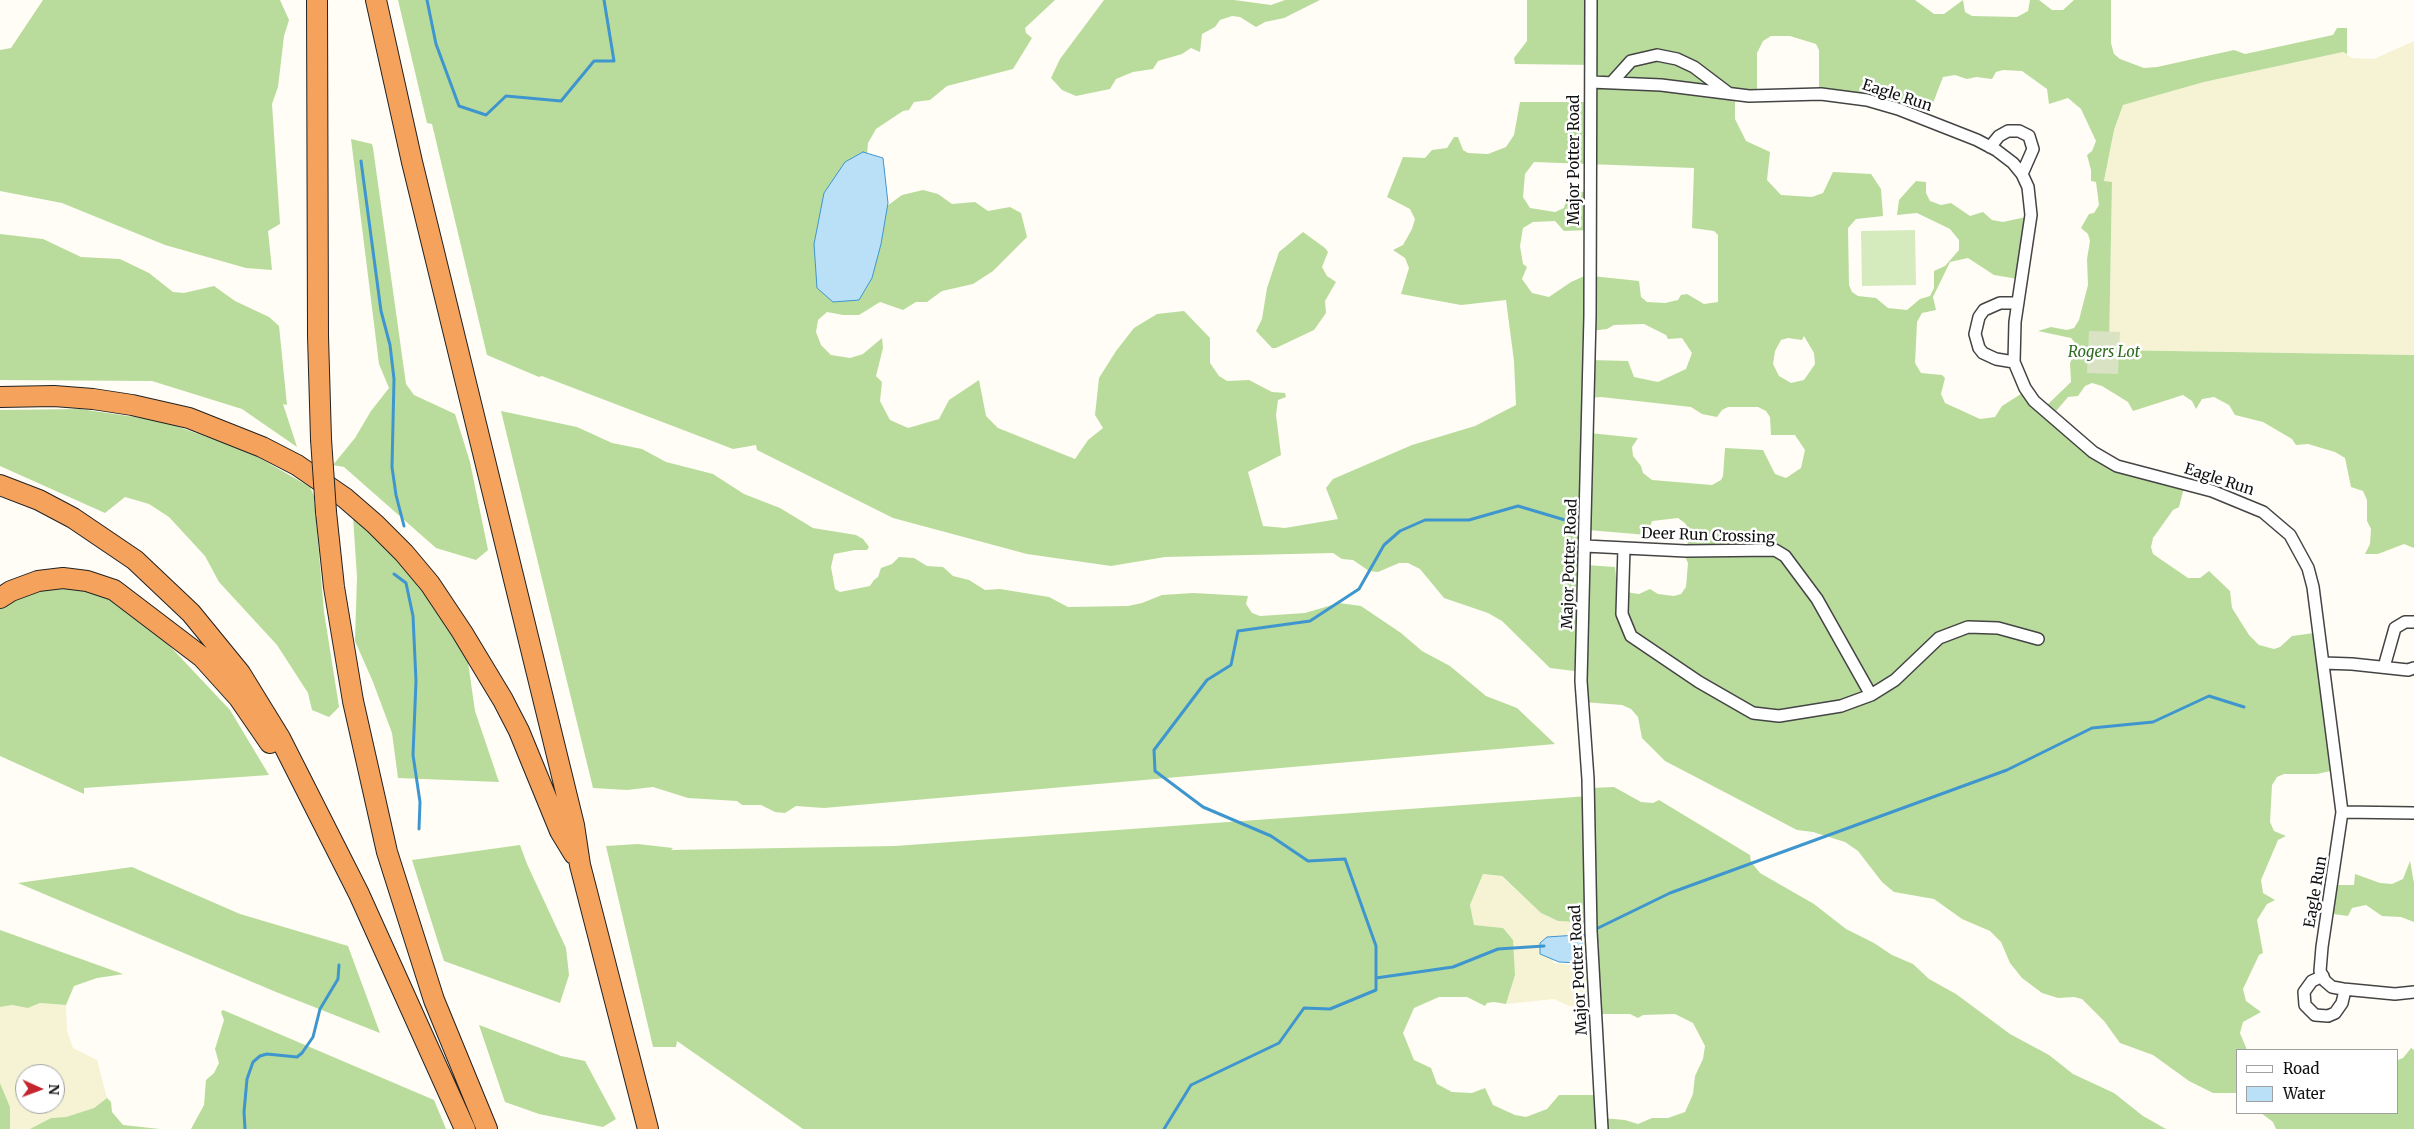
<!DOCTYPE html>
<style>
body{margin:0}
#map{position:relative;width:2414px;height:1129px;overflow:hidden;background:#fffdf5;font-family:Merriweather,serif}
canvas{display:block}
.legend{position:absolute;left:2236px;top:1049px;width:162px;height:65px;box-sizing:border-box;background:#fff;border:1px solid #a0a0a0;margin:0;padding:6px 9px;list-style:none;font-size:15px;color:#111}
.legend li{display:flex;align-items:center;gap:10px;height:25px}
.legend b{width:25px;border:1px solid #a0a0a0}
.north{position:absolute;left:15px;top:1064px;width:50px;height:50px;box-sizing:border-box;background:#fff;border:1px solid #a0a0a0;border-radius:50%;rotate:92deg;font-size:14px;font-weight:700;line-height:20px;text-align:center;color:#111}
.north::after{content:'';display:block;margin:auto;width:18px;height:22px;background:#c4262e;clip-path:polygon(50% 0,100% 100%,50% 72%,0 100%)}
</style>
<div id="map">
<canvas width="2414" height="1129"></canvas>
<ul class="legend">
<li><b style="height:6px;background:#fff"></b>Road</li>
<li><b style="height:14px;background:#b9e0f7"></b>Water</li>
</ul>
<div class="north">N</div>
</div>
<script>
const c = document.querySelector('canvas').getContext('2d');
c.lineJoin = 'round';
function fill(path, color) {
  c.fillStyle = color;
  c.fill(path, 'evenodd');
}
function poly(rows) {
  const path = new Path2D();
  for (const r of rows) {
    path.moveTo(r[0], r[1]);
    for (let i = 2; i < r.length; i += 2) path.lineTo(r[i], r[i + 1]);
  }
  return path;
}
function stroke(path, color, width, dash) {
  c.strokeStyle = color;
  c.lineWidth = width;
  c.lineCap = dash ? 'butt' : 'round';
  c.setLineDash(dash || []);
  c.stroke(path);
}
function drawText(font, color, halo, rows, align = 'center') {
  c.font = font + ' Merriweather,serif';
  c.lineWidth = 5;
  c.setLineDash([]);
  c.textBaseline = 'middle';
  c.strokeStyle = halo;
  c.fillStyle = color;
  for (const [text, x, y, turn = 0] of rows) {
    c.save();
    c.translate(x, y);
    c.rotate((+turn || 0) * Math.PI / 180);
    c.textAlign = isNaN(turn) ? turn : align;
    if (halo) c.strokeText(text, 0, 0);
    c.fillText(text, 0, 0);
    c.restore();
  }
}
fill(poly([
 [2414,41,2414,355,2109,350,2112,182,2104,182,2114,130,2123,105,2204,82,2343,52,2352,58,2374,59],
 [1483,874,1501,876,1541,913,1558,921,1593,923,1591,1007,1569,1006,1554,999,1506,1004,1515,975,1502,928,1474,925,1470,905],
 [1583,941,1585,950,1581,951,1580,961,1573,965,1554,963,1547,950,1554,942],
 [40,1003,66,1005,67,1031,73,1048,97,1060,107,1098,94,1108,66,1117,51,1118,30,1129,10,1129,10,1107,0,1083,0,1007,12,1005,28,1008],
 [25,1074,55,1074,55,1104,25,1104]
]), '#f6f3d4');
fill(poly([
 [1915,230,1916,285,1862,286,1861,231]
]), '#d5ebbd');
fill(poly([
 [43,0,280,0,289,20,284,36,278,87,272,104,280,224,268,231,272,270,246,268,165,245,62,203,0,191,0,50,11,48],
 [398,0,1055,0,1025,28,1026,33,1032,38,1013,69,947,86,930,100,914,102,909,110,903,111,876,129,868,143,855,292,868,285,868,255,887,206,902,195,923,190,938,194,952,204,975,202,988,211,1010,207,1021,213,1027,237,993,271,973,284,942,291,927,302,916,302,903,310,880,302,859,315,843,315,827,312,818,320,816,332,821,345,831,355,850,358,863,354,882,338,883,348,876,376,882,382,880,401,890,420,908,428,939,419,949,400,979,380,986,416,998,428,1075,459,1088,440,1103,428,1095,415,1099,378,1116,351,1134,328,1157,314,1184,311,1210,338,1210,363,1219,376,1227,381,1249,380,1272,392,1285,393,1286,397,1278,400,1276,415,1281,455,1248,472,1263,526,1285,528,1338,519,1326,488,1333,479,1412,445,1475,426,1516,405,1514,361,1506,300,1461,305,1401,294,1409,268,1405,258,1393,250,1403,245,1412,229,1415,219,1410,209,1387,197,1403,157,1425,158,1432,150,1447,148,1454,137,1458,137,1463,150,1468,153,1488,154,1506,147,1514,135,1520,102,1590,102,1591,65,1515,64,1514,58,1527,41,1527,0,1915,0,1934,14,1944,14,1963,0,1965,12,1972,16,2017,17,2028,11,2030,0,2039,0,2052,10,2063,10,2074,0,2111,0,2111,43,2114,54,2120,59,2144,68,2157,67,2234,50,2245,54,2333,35,2337,28,2347,28,2347,54,2343,52,2204,82,2123,105,2114,130,2104,181,2112,182,2109,350,2414,355,2414,548,2404,544,2378,554,2365,554,2370,544,2371,529,2367,521,2367,500,2363,491,2351,487,2345,458,2335,452,2308,444,2296,445,2292,439,2263,422,2235,415,2229,405,2214,397,2202,399,2196,409,2192,401,2183,395,2133,411,2128,402,2102,386,2092,383,2085,386,2078,396,2068,397,2051,417,2088,450,2185,484,2179,507,2173,510,2153,538,2151,547,2153,554,2188,578,2200,578,2209,571,2230,591,2232,608,2249,635,2259,645,2274,649,2280,647,2292,636,2314,633,2335,770,2317,774,2284,774,2277,777,2272,785,2270,822,2274,831,2286,836,2278,840,2261,880,2263,893,2275,900,2267,904,2257,920,2263,953,2259,955,2243,989,2246,1001,2261,1012,2243,1022,2240,1033,2247,1050,2238,1050,2238,1093,2213,1093,2189,1081,2153,1055,2120,1043,2104,1021,2082,999,2074,997,2058,998,2042,993,2022,978,2010,963,2001,942,1990,931,1962,919,1934,899,1894,892,1882,882,1858,851,1845,842,1813,832,1797,830,1665,761,1642,738,1638,717,1631,709,1622,705,1583,702,1582,672,1550,668,1502,621,1488,613,1444,598,1420,569,1408,563,1399,563,1378,572,1369,571,1353,560,1342,559,1333,553,1165,557,1111,566,1027,554,893,518,757,450,756,445,733,449,542,376,539,377,487,355,432,124,427,123],
 [1771,36,1790,36,1816,44,1819,50,1819,91,1926,121,1943,77,1955,75,1967,79,1976,77,1992,79,1996,72,2003,70,2022,71,2047,89,2049,104,2068,98,2081,109,2096,141,2092,151,2087,155,2091,170,2091,181,2096,182,2099,205,2094,213,2089,214,2081,228,2088,234,2090,241,2087,259,2088,285,2079,320,2074,328,2067,330,2051,327,2038,331,2071,338,2078,346,2070,363,2071,382,2042,410,2024,392,2002,406,1995,417,1980,419,1945,403,1941,394,1945,378,1942,375,1921,373,1915,363,1917,322,1922,313,1936,310,1933,297,1950,262,1968,258,1994,275,2018,279,2026,217,2003,222,1992,220,1983,212,1970,216,1951,203,1941,205,1930,201,1926,193,1926,182,1916,181,1899,200,1897,215,1917,213,1950,229,1959,240,1959,250,1945,266,1934,271,1934,288,1930,296,1920,299,1907,310,1888,308,1876,298,1858,296,1852,292,1849,285,1848,228,1856,219,1883,216,1881,189,1871,174,1833,172,1823,193,1812,197,1781,195,1767,180,1770,152,1746,141,1735,119,1735,95,1757,94,1757,53,1763,41],
 [1534,162,1694,168,1692,228,1714,231,1718,235,1718,302,1704,304,1687,294,1681,295,1678,300,1665,303,1647,302,1641,297,1639,281,1592,276,1591,273,1571,282,1549,297,1532,293,1522,279,1527,267,1523,264,1520,246,1523,228,1533,222,1555,221,1564,231,1590,230,1590,192,1569,192,1564,208,1555,212,1530,208,1523,197,1525,174],
 [1644,324,1666,335,1668,339,1682,338,1692,353,1686,369,1658,382,1634,377,1628,361,1591,360,1591,331,1607,329,1614,325],
 [1804,336,1814,353,1815,364,1804,380,1791,383,1779,376,1773,364,1775,351,1781,340,1788,338,1802,340],
 [1601,397,1691,407,1702,414,1717,417,1722,410,1728,407,1758,407,1766,411,1770,417,1771,435,1795,435,1805,450,1801,468,1786,478,1775,474,1763,450,1725,448,1723,476,1721,480,1712,485,1652,480,1643,473,1641,466,1633,456,1632,447,1638,438,1590,433,1590,398],
 [1678,518,1686,524,1689,536,1687,546,1682,550,1688,563,1686,587,1681,594,1674,596,1658,594,1650,589,1639,594,1625,592,1617,586,1615,567,1586,565,1588,530,1647,535,1652,521],
 [1104,0,1234,0,1271,5,1285,0,1320,0,1284,18,1265,22,1256,27,1240,17,1232,16,1220,20,1215,27,1202,34,1200,52,1191,48,1182,54,1158,61,1153,69,1133,72,1116,79,1110,89,1076,96,1062,90,1051,78,1060,59],
 [351,139,372,144,373,148,406,384,414,395,455,414,470,462,488,550,476,560,436,548,344,467,333,465,355,438,371,411,389,388,379,364],
 [1303,232,1325,248,1328,252,1322,267,1327,276,1336,282,1325,301,1326,313,1314,330,1276,348,1272,348,1256,331,1262,319,1267,288,1279,252],
 [0,234,43,239,81,257,120,259,149,273,173,292,184,293,214,286,235,301,269,317,279,326,287,405,283,404,297,447,242,409,152,381,0,380],
 [80,409,162,421,249,452,310,487,314,496,324,612,339,707,329,717,312,710,308,693,277,645,219,582,205,556,169,517,149,504,125,497,105,513,0,466,0,410],
 [501,411,577,427,612,443,642,449,666,462,713,474,744,494,780,508,813,528,856,535,863,539,869,547,867,550,855,550,834,554,831,567,835,589,840,592,870,586,874,580,878,577,881,568,892,564,899,557,914,558,927,566,943,567,953,576,969,580,985,590,1000,589,1049,597,1068,607,1128,606,1142,603,1162,595,1193,593,1248,596,1246,604,1252,613,1260,616,1305,613,1339,603,1361,606,1401,633,1422,651,1450,666,1486,696,1517,708,1555,744,824,808,796,806,785,813,775,812,761,805,742,805,737,801,688,798,653,787,627,790,593,788],
 [353,516,414,578,452,633,468,662,475,711,499,782,398,778,392,733,373,682,355,641,357,577],
 [69,584,108,595,166,642,230,710,269,775,84,788,84,794,0,756,0,606,19,595],
 [1614,787,1641,802,1653,803,1659,800,1750,855,1751,862,1760,873,1814,904,1846,929,1874,943,1892,955,1913,964,1929,979,1956,994,2010,1034,2049,1055,2073,1074,2114,1093,2143,1116,2166,1129,803,1129,677,1041,676,1047,653,1047,606,846,638,844,673,848,671,850,895,846,1589,796,1591,788],
 [1483,874,1502,876,1541,913,1558,921,1593,923,1596,1014,1630,1014,1638,1018,1643,1015,1675,1014,1693,1023,1705,1046,1703,1059,1695,1076,1693,1094,1685,1112,1668,1118,1652,1118,1638,1124,1625,1120,1602,1118,1601,1095,1559,1095,1547,1109,1526,1117,1515,1115,1493,1105,1485,1088,1472,1093,1452,1092,1437,1084,1431,1068,1414,1060,1403,1033,1414,1008,1439,997,1467,997,1485,1006,1487,1003,1494,1002,1506,1004,1515,975,1513,940,1503,928,1474,925,1470,905],
 [520,845,527,864,566,948,569,975,560,1003,444,961,412,860],
 [2410,861,2414,883,2414,922,2401,917,2382,916,2366,905,2352,908,2348,916,2326,913,2330,885,2354,885,2355,874,2380,883,2392,884,2403,879],
 [132,867,240,914,348,946,380,1033,276,992,18,883],
 [0,930,123,974,124,974,97,978,74,986,66,1005,40,1003,28,1008,12,1005,0,1007],
 [223,1010,434,1100,446,1129,191,1129,204,1105,206,1080,214,1073,219,1063,215,1049,224,1020,221,1012],
 [479,1025,561,1056,585,1061,616,1119,603,1127,539,1114,505,1102],
 [2411,1048,2414,1050,2414,1129,2276,1129,2273,1122,2261,1113,2398,1113,2398,1060,2403,1058],
 [0,1083,10,1107,10,1129,0,1129],
 [107,1098,111,1102,112,1112,123,1125,160,1129,30,1129,51,1118,66,1117,94,1108]
]), '#b9dc9c');
fill(poly([
 [2089,331,2120,332,2118,374,2087,373]
]), '#d9e3c4');
const water = poly([
 [863,152,883,158,888,203,881,244,872,278,859,300,833,302,817,288,814,244,824,193,845,162,863,152],
 [1577,935,1582,938,1583,954,1578,963,1559,962,1540,954,1540,943,1547,937,1577,935]
]);
fill(water, '#b9e0f7');
stroke(water, '#3f96cf', 1);
stroke(poly([
 [427,0,436,44,459,106,486,115,506,96,561,101,594,61,614,61,604,0],
 [361,161,381,311,390,345,394,379,392,467,396,495,404,526],
 [394,574,406,583,413,616,416,681,413,755,420,802,419,829],
 [1594,930,1670,893,2007,770,2092,728,2153,722,2209,696,2244,707],
 [1576,939,1589,933],
 [1376,978,1453,967,1498,949,1544,946],
 [245,1129,244,1112,247,1079,253,1062,260,1056,267,1054,297,1057,302,1053,313,1037,320,1009,338,979,339,965],
 [1164,1129,1191,1085,1279,1043,1304,1008,1330,1009,1376,990,1376,946,1345,859,1308,861,1271,836,1203,807,1155,771,1154,750,1207,680,1231,665,1238,631,1310,621,1359,589,1384,545,1400,531,1425,520,1469,520,1518,506,1565,520]
]), '#3f96cf', 3);
const street = poly([
 [1591,0,1590,316,1581,681,1588,779,1591,931,1602,1129],
 [1613,81,1631,61,1657,55,1677,59,1694,67,1727,92],
 [1591,82,1661,85,1749,96,1821,94,1867,100,1898,109,1977,140,1996,150,2013,163,2022,174,2028,187,2031,215,2015,322,2014,362,2025,388,2034,401,2093,452,2117,466,2212,491,2263,512,2290,535,2308,568,2313,587,2342,812,2322,947,2320,971,2325,981,2332,987,2343,989,2395,994,2414,992],
 [1990,147,1999,136,2008,131,2019,131,2029,136,2033,149,2022,174],
 [2014,362,1996,359,1983,353,1979,348,1975,334,1979,317,1984,310,2000,303,2018,303],
 [1585,546,1686,551,1775,550,1785,556,1817,599,1871,695],
 [1624,548,1622,614,1631,636,1699,682,1753,713,1779,716,1841,706,1871,695,1895,680,1939,638,1968,627,1998,628,2038,639],
 [2323,663,2352,664,2408,670,2414,668],
 [2384,667,2395,628,2405,622,2414,622],
 [2342,812,2414,813],
 [2323,976,2312,981,2304,992,2305,1005,2315,1015,2328,1016,2335,1013,2342,1003,2345,990]
]);
const highway = poly([
 [317,0,318,336,321,439],
 [376,0,412,162,574,825,580,865,648,1129],
 [0,397,54,396,93,399,132,405,189,418,262,447,297,465,345,498,375,524,404,553,430,584,462,632,503,700,519,731,560,831,574,854],
 [0,485,39,500,73,518,135,560,191,613,240,673,280,738,359,894,465,1129],
 [326,512,334,587,353,701,387,852,434,1000,487,1129],
 [0,598,11,591,38,581,63,578,87,581,114,590,202,657,239,698,270,743]
]);
stroke(street, '#444', 14);
stroke(highway, '#222', 22);
stroke(street, '#fff', 11);
stroke(highway, '#f5a25d', 20);
const highwayBridge = poly([
 [321,439,326,512]
]);
stroke(highwayBridge, '#222', 22, []);
stroke(highwayBridge, '#f5a25d', 20);
drawText('15px', '#111', '#fff', [
 ["Eagle Run",1897,96,18],
 ["Major Potter Road",1575,160,-90],
 ["Eagle Run",2219,480,18],
 ["Deer Run Crossing",1708,536,2],
 ["Major Potter Road",1570,564,-88],
 ["Eagle Run",2316,892,-80],
 ["Major Potter Road",1579,970,-93]
]);
drawText('italic 15px', '#2f6b1f', '#fff', [
 ["Rogers Lot",2104,353]
]);
</script>
